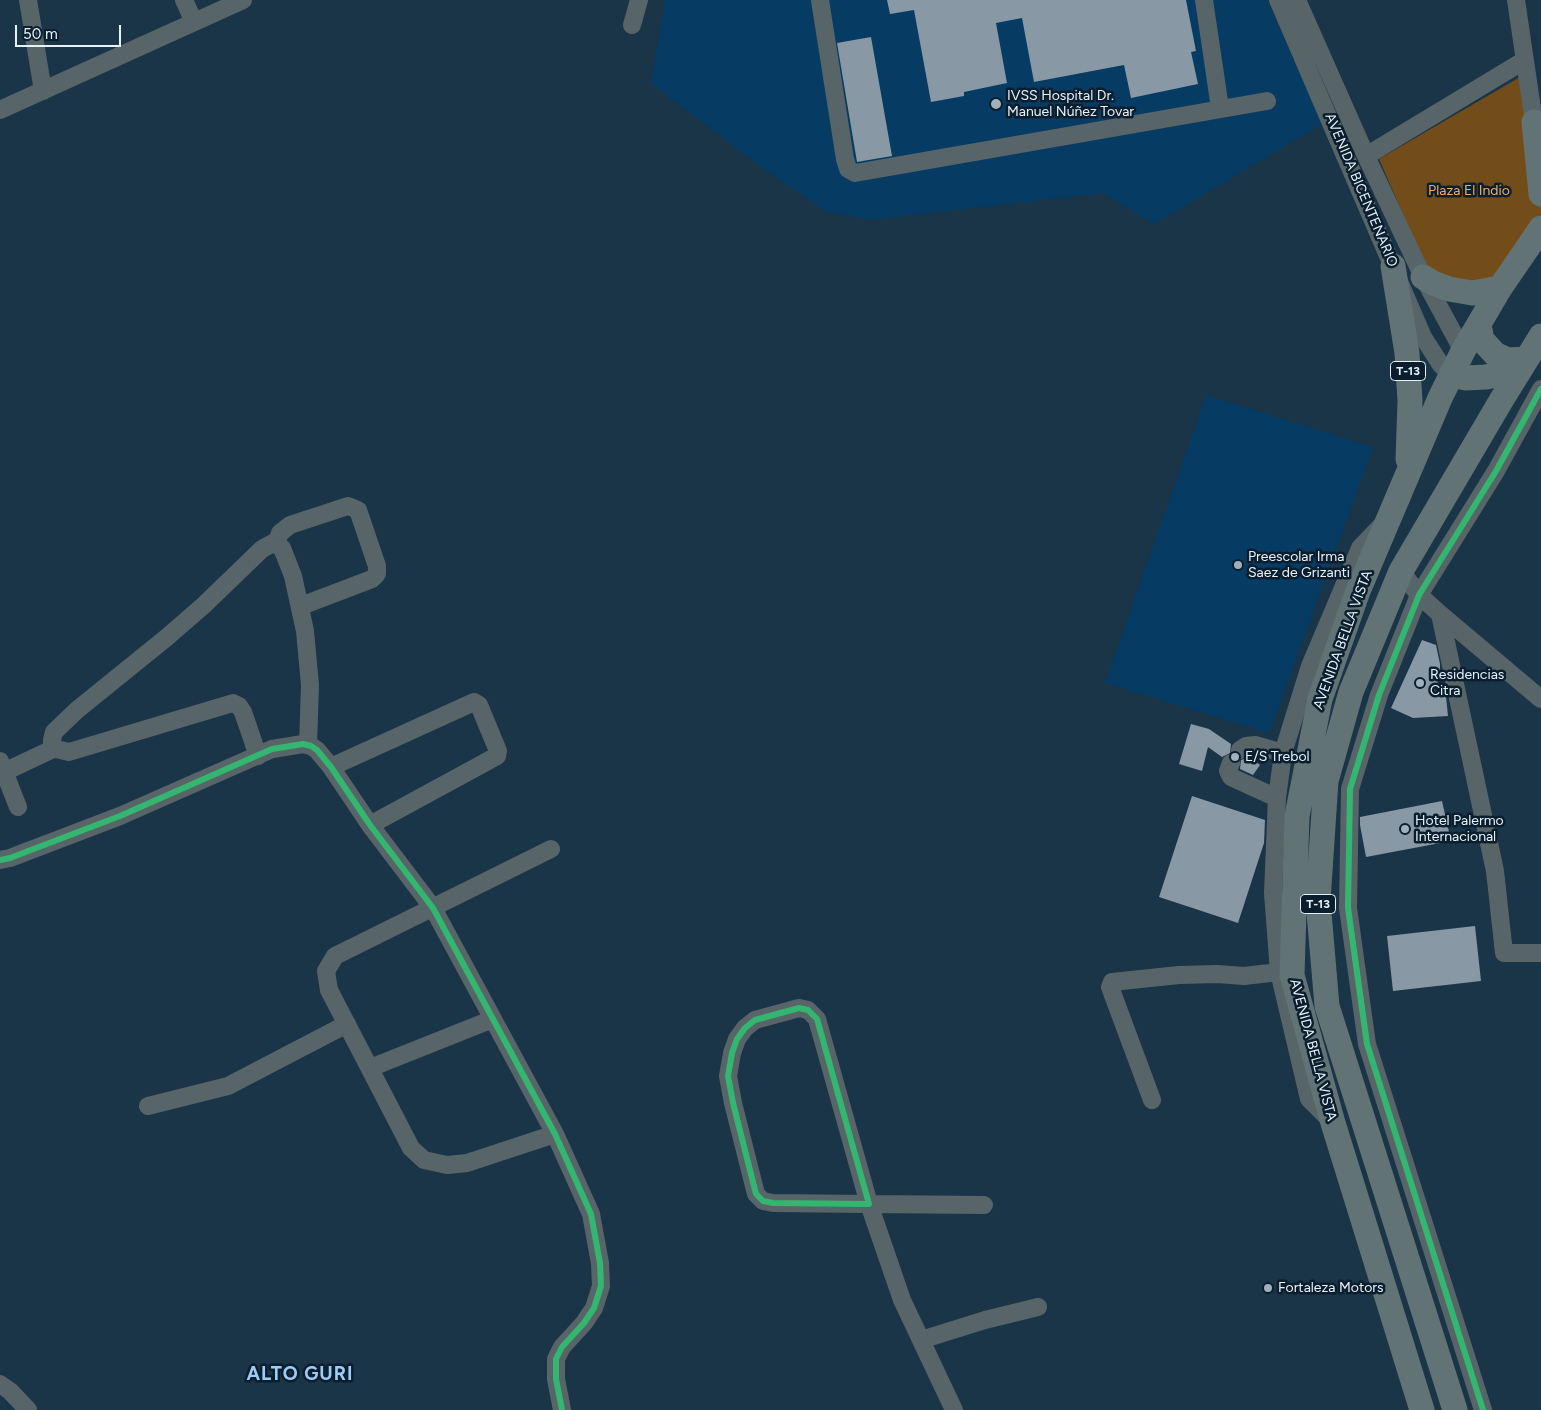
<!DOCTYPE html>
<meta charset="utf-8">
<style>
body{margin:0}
#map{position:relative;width:1541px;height:1410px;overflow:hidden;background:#1a3448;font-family:Figtree,sans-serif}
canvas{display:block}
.scale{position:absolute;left:15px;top:25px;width:106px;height:22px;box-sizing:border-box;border:2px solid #e8f2fb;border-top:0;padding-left:6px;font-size:15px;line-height:18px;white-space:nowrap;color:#e8f2fb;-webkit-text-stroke:4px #0b1e2e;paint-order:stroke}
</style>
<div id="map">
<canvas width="1541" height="1410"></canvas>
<div class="scale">50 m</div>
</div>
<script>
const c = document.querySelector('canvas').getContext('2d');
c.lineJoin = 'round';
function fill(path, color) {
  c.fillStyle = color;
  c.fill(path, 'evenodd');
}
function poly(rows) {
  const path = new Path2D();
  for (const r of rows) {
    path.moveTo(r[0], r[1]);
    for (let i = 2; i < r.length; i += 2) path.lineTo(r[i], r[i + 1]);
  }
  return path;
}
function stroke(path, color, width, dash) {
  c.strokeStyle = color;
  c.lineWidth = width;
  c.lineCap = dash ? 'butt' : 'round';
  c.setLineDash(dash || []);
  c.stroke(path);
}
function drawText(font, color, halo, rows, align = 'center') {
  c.font = font + ' Figtree,sans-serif';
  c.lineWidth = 5;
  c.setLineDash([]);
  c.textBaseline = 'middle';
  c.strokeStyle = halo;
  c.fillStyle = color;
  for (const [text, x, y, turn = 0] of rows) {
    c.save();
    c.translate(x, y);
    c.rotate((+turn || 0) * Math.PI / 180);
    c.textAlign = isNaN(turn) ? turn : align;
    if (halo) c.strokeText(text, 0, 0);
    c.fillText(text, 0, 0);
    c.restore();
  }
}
fill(poly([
 [665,0,1267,0,1322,124,1154,224,1103,193,870,220,825,211,761,167,651,83],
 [1206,395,1373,447,1269,733,1105,683]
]), '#063c63');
fill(poly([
 [1527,73,1541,200,1541,228,1500,288,1433,283,1379,159]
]), '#724d1a');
fill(poly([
 [887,0,1186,0,1196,51,1191,52,1198,84,1131,98,1124,65,1034,82,1022,18,996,23,1007,83,964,92,964,96,931,102,914,10,890,14],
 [871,37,892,156,857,162,837,43],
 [1422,640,1436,645,1440,664,1440,676,1434,691,1446,696,1448,716,1413,718,1391,708],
 [1191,724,1209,729,1231,744,1230,753,1222,757,1208,747,1202,771,1179,764],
 [1249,757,1260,765,1253,775,1240,769,1241,760],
 [1192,796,1265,820,1264,843,1238,923,1159,897],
 [1442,801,1451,841,1366,857,1360,825,1360,817],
 [1475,926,1481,981,1393,991,1387,936]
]), '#8898a4');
stroke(poly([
 [28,0,43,91],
 [184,0,194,22],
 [820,0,845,159,848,169,855,173,1267,101],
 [1204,0,1220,108],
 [1278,0,1423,337,1441,365,1451,375],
 [1297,0,1366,156,1423,277,1463,351],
 [1516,0,1534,122],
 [632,25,639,0],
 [0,110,243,0],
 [1366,156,1525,60],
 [276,544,280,533,290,525,348,506,358,510,377,566,377,574,372,579,301,606],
 [1401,571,1419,595,1440,614,1541,699],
 [1440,614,1495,871,1504,953,1541,953],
 [1240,750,1246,746,1255,745,1283,753],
 [258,756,243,712,239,706,233,703,69,752,56,749,52,744,52,740,54,732,77,710,166,638,204,605,262,549,273,543,282,548,293,576,305,631,310,685,308,745],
 [0,761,18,807],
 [1231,763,1228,771,1231,777,1277,798],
 [331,767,474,702,479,705,498,751,497,756,370,825],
 [4,772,55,748],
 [551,849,335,956,326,971,329,990,411,1148,424,1160,447,1165,467,1163,555,1134],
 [0,860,10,858,120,816,272,749,303,744,311,746,317,750,331,767,370,825,433,908,555,1134,591,1214,600,1263,601,1286,594,1308,584,1323,562,1347,556,1359,556,1379,562,1410],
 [799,1008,808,1010,817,1019,869,1204,773,1203,763,1201,756,1194,733,1103,728,1076,732,1053,737,1039,745,1028,755,1020,799,1008],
 [370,1068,493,1019],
 [1152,1100,1110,987,1112,982,1179,975,1217,974,1244,976,1279,972],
 [148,1106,228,1086,347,1024],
 [1331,1121,1309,1099,1279,972,1273,893,1277,798,1283,753,1310,666,1360,548,1380,527],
 [921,1340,985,1320,1038,1307],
 [0,1384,10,1391,28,1410],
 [954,1410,902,1300,869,1204,984,1205],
 [1483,1410,1367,1044,1348,908,1350,789,1379,695,1419,595,1496,471,1541,389]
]), '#586568', 18);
stroke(poly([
 [1534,122,1541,194],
 [1393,266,1407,353,1410,401,1408,459],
 [1423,277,1433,283,1449,289,1472,293,1500,288],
 [1479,325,1482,340,1495,354,1508,360,1526,359],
 [1451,375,1466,378,1486,377,1507,372,1526,359],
 [1422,1410,1333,1123,1292,975,1297,816,1320,699,1358,591,1440,398,1463,351,1500,288,1541,228],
 [1455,1410,1327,1006,1318,901,1326,781,1351,692,1401,571,1502,399,1541,336]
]), '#617374', 25);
stroke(poly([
 [0,860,10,858,120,816,272,749,303,744,311,746,317,750,331,767,370,825,433,908,555,1134,591,1214,600,1263,601,1286,594,1308,584,1323,562,1347,556,1359,556,1379,562,1410],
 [799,1008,808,1010,817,1019,869,1204,773,1203,763,1201,756,1194,733,1103,728,1076,732,1053,737,1039,745,1028,755,1020,799,1008],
 [1483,1410,1367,1044,1348,908,1350,789,1379,695,1419,595,1496,471,1541,389]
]), '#33b770', 6);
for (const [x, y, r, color] of [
 [996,104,6,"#a0b0bc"],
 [1238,565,5,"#a0b0bc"],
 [1420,683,5,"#a0b0bc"],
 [1235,757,5,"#a0b0bc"],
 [1405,829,5,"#a0b0bc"],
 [1268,1288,5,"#a0b0bc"]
]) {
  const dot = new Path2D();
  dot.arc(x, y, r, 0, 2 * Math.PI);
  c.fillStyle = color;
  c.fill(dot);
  stroke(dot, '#0b1e2e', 2);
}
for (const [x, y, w] of [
 [1408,371,35],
 [1318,904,35]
]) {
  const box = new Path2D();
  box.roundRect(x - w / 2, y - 9.5, w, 19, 4);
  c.fillStyle = '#0b1e2e';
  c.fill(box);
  stroke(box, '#e8f2fb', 1);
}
drawText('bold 12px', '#e8f2fb', null, [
 ["T-13",1408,371],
 ["T-13",1318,904]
]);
drawText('14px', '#e8f2fb', '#0b1e2e', [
 ["IVSS Hospital Dr.",1007,96],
 ["Manuel Núñez Tovar",1007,112],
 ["Preescolar Irma",1248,557],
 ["Saez de Grizanti",1248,573],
 ["Residencias",1430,675],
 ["Citra",1430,691],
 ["E/S Trebol",1245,757],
 ["Hotel Palermo",1415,821],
 ["Internacional",1415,837],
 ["Fortaleza Motors",1278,1288]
], 'left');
drawText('14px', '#e8f2fb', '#0b1e2e', [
 ["AVENIDA BICENTENARIO",1361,190,67],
 ["AVENIDA BELLA VISTA",1343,640,-70],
 ["AVENIDA BELLA VISTA",1313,1050,75]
]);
drawText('14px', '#f6ad5a', '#0b1e2e', [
 ["Plaza El Indio",1469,191]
]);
c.letterSpacing = '1px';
drawText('bold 19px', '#9dccf9', '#0b1e2e', [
 ["ALTO GURI",300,1374]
]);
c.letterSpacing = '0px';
</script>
